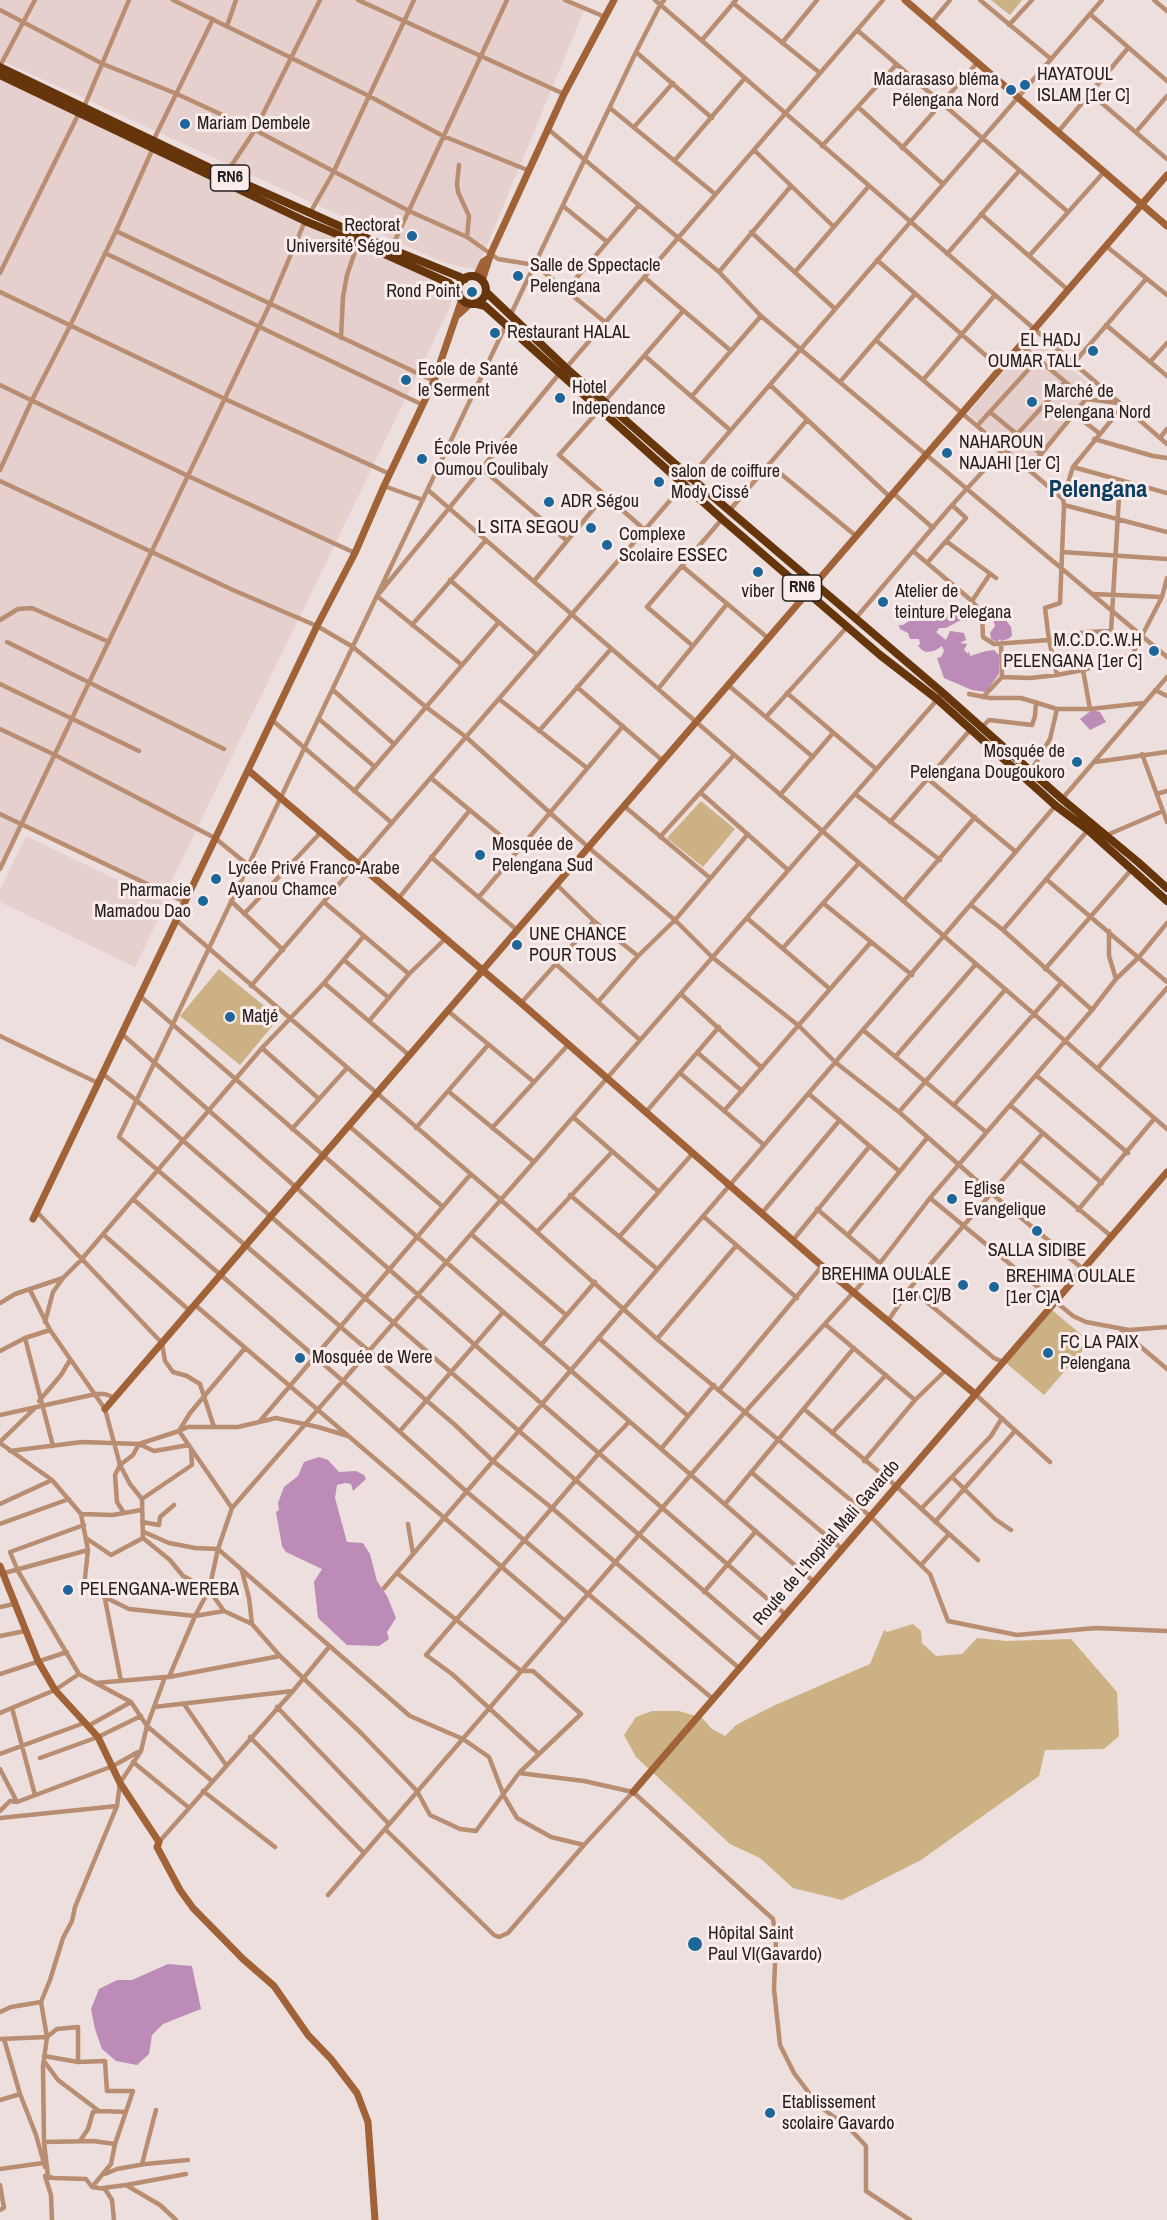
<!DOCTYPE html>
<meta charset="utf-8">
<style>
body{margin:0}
canvas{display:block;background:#ecdfdd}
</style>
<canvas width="1167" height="2220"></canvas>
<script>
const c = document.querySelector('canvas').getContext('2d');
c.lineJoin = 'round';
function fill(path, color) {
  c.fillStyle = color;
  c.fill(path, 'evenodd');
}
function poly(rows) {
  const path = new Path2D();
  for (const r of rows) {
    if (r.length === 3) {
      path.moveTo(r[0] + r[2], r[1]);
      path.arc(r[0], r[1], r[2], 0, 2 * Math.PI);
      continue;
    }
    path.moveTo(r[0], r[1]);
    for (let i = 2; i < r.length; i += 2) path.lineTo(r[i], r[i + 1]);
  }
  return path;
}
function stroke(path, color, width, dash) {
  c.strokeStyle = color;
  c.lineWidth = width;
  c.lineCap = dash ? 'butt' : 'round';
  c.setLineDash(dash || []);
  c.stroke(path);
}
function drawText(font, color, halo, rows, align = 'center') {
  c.font = font + ' "Archivo Narrow",sans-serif';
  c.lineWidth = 6;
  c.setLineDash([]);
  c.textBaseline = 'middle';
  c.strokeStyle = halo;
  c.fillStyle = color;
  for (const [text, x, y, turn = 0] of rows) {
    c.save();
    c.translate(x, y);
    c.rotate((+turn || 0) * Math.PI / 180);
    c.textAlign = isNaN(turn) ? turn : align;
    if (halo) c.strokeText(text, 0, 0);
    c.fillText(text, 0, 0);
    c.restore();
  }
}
fill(poly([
 [0,0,567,0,585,8,477,270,444,263,0,60],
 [0,74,452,288,451,305,166,892,22,825,0,869],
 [1034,337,1097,391,1029,467,968,413],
 [26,836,166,903,135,967,0,902,0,890]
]), '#e6d0ce');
fill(poly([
 [991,0,1022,0,1010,15],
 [701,801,735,829,703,867,667,838],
 [219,969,279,1018,240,1065,180,1016],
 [1052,1310,1090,1342,1044,1395,1006,1363],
 [913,1624,921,1631,922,1643,936,1656,962,1654,977,1638,1006,1641,1071,1639,1117,1692,1119,1736,1104,1749,1045,1750,1039,1776,921,1860,842,1900,793,1888,760,1858,730,1844,636,1757,624,1735,636,1717,652,1711,679,1711,702,1718,712,1729,725,1736,736,1725,773,1706,870,1664,884,1630,887,1632]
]), '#cbb183');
fill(poly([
 [961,609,974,611,977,618,973,621,959,621,946,628,938,628,939,629,936,632,946,640,950,631,964,633,966,640,960,643,967,644,964,650,968,654,969,651,970,656,986,651,994,650,999,655,999,674,986,692,972,690,944,678,937,658,941,657,944,651,942,646,934,651,926,652,922,650,918,646,920,644,919,639,910,639,908,633,900,629,899,625,903,625,915,617,922,615,934,619,937,614],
 [998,617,1005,619,1011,627,1012,636,1008,639,1001,641,1000,639,997,642,991,639,990,633,995,626,993,619],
 [1092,710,1100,712,1106,722,1090,730,1080,719],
 [319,1457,328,1460,339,1472,356,1471,364,1475,366,1479,353,1491,351,1484,345,1483,337,1485,335,1498,347,1542,363,1543,370,1554,377,1581,387,1596,396,1618,387,1632,389,1639,379,1646,347,1645,318,1618,314,1582,322,1569,286,1552,282,1546,276,1512,279,1510,278,1503,284,1487,298,1476,304,1462],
 [168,1964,192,1966,201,2009,163,2024,152,2035,149,2054,137,2065,116,2061,102,2049,95,2029,91,2009,99,1989,117,1980,132,1980]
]), '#bc8bb8');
stroke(poly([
 [173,0,369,96,443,136,530,171],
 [358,0,564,94],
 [565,0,605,17],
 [655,0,1167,444],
 [980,0,1051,59],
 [1154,0,1167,11],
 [733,3,820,73],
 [0,10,103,64,177,94,255,130,409,211,467,237,498,259,535,265,605,322],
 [1090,14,1167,81],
 [931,23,950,0],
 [1009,25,1032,0],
 [227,26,236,0],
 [857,30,1068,212],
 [702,40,736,0],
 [782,43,817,0],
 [636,52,712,118],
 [0,66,35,0],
 [1090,93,1167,159],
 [84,107,129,0],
 [858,107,943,184],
 [610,108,715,194],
 [635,126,673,83],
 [548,129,719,272,761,316,1167,657],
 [1058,132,1128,48],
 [1136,132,1167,96],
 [822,146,896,65],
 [902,148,977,63],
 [754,150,834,227],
 [675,160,744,79],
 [459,165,457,184,458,192,469,216,467,237],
 [225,175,255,130,320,0],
 [563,206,606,241],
 [310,213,333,173,414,0],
 [981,214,1068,290],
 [116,231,434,381],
 [751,232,835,309],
 [1106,246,1167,295],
 [391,249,507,0],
 [105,253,423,405],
 [947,254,1019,171],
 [1029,256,1104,172],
 [877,260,1000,368],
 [719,272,791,186],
 [795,272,869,186],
 [0,273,79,113],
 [644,277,730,350],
 [567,289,639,205],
 [0,292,225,399,390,474],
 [510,316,636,52,660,5,664,0],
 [506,325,119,1137,454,1424,493,1461,552,1508,739,1668],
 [1106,325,1167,376],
 [341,338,343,297,347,275,358,243],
 [877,341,1063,499],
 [1021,345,1086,399,1118,403],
 [645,356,730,430],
 [1150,362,1167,343],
 [1073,364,1146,279],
 [566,368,883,0],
 [923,380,995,295],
 [840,382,915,294],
 [0,385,188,476,355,553],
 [770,385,890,497],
 [692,396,761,316],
 [605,401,683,311],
 [600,409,559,455,645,530],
 [990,412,1041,454],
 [1074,414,1099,433],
 [977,426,1038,359],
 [1160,438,1167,429],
 [1094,439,1153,456,1167,458],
 [769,464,856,536],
 [1073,467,1167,493],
 [481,468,566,540],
 [1029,469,1086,399],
 [0,470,32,400,70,326,116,231,153,148,153,141,213,19],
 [0,481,233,590,317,626,353,647,426,707,466,737,588,847,675,920,712,957,799,1026,835,1062,899,1112,991,1193,1083,1269],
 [384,486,423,500],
 [428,490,1167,1129],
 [893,493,933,528],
 [1064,505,1167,532],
 [729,511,807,420],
 [946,541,996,578],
 [913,551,972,601],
 [1062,552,1167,559],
 [927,563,966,518,952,505],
 [682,566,768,638],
 [990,574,972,601,982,613,983,637,994,644,1049,640,1086,632,1111,631,1120,480],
 [450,580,537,655],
 [534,581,605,495],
 [1093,594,1162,597],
 [855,619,952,505,1065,382],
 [0,620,18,609,32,608,109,642],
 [412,625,486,540],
 [7,642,224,749],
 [693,646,647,607,722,519],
 [462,665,377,596,559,374],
 [1083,670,1090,709],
 [1057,675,1049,640,1045,608,1060,603,1064,505,1063,499,1073,467,1123,406],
 [1002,677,1030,678,1057,675,1083,670,1132,655,1162,597,1167,578],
 [0,684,139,751],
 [728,685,813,757],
 [577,687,663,761],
 [658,689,727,604],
 [333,690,394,744],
 [1155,690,1167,696],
 [787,693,876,769],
 [969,694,990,698,1021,698,1057,709,1090,709,1144,703],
 [983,697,1002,677,1001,644],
 [499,699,587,768],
 [766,717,847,627],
 [319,719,375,767],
 [272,720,392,823],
 [982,727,989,720,1032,725,1035,716,1036,702],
 [0,729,55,755,215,838,248,865],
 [539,731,611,649],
 [1142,754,1167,822],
 [1095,762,1167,752],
 [1031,771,1050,739,1057,709],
 [431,778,518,850],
 [928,779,1016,852],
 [354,791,499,622],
 [701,793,788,870],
 [855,794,940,860],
 [1157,794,1167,791],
 [780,795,833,733],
 [1062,799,1167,677],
 [624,806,710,878],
 [0,814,185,902],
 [890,822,971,729],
 [1107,835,1163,811],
 [660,837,734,755],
 [431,857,517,930],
 [0,869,270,304,305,221],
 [1046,879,1167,982],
 [557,885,594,921,638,956],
 [479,897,623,726],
 [398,899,470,810],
 [231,901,283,950],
 [903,901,975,817],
 [324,902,409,974],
 [823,903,912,975],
 [971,905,1003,930,1092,1010],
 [244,914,321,832],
 [747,918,830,989],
 [176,920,501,1200,657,1339,870,1516,930,1574,948,1621,1017,1635,1096,1628,1167,1631],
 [1003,930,1088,830],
 [1109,931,1109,956,1116,979],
 [783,948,859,863],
 [344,960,389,998],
 [557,965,640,1040],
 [1045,969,1132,869],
 [324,983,409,1055],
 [251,986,1102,0],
 [681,994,762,1068],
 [140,996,813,1581],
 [598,1002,638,956,675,920,748,834],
 [521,1003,594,921],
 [448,1011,534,1082],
 [369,1021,409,974,445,939],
 [863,1030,986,1132],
 [122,1034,542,1404,785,1614],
 [0,1036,98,1083],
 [262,1048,319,1099],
 [698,1053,742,1091],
 [896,1056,976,964],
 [1097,1069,1167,988],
 [680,1073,764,1145],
 [103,1074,136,1100,762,1641],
 [1036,1075,1128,1153],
 [448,1091,534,1162],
 [809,1094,899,1171],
 [954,1105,1061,983],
 [1010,1105,1102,1183],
 [724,1111,871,942],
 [646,1112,719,1027],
 [899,1112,1005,990],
 [573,1117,659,1192],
 [349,1126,443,1207],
 [416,1128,488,1045],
 [492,1128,568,1045],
 [292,1129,347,1068],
 [1020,1160,1111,1236],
 [570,1195,657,1269],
 [930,1198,1073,1316,1086,1322,1129,1330,1167,1327],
 [133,1199,343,1381,467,1492,713,1699],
 [817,1209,880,1263],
 [1078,1210,1154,1119],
 [37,1212,162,1343,165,1361,173,1372,187,1376,200,1384,214,1427],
 [762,1213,839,1121],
 [703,1216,797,1298],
 [537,1232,612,1152],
 [471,1234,566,1315],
 [104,1235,190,1311],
 [848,1235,927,1138],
 [620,1236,693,1153],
 [793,1240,869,1147],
 [910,1288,994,1358,1003,1362],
 [30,1290,50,1330,105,1409,120,1465,130,1484,142,1499,143,1538,170,1560,183,1576,209,1590,224,1611,252,1624,280,1656,361,1733,417,1791,430,1815,460,1829,476,1831,519,1773,581,1714,533,1671,521,1671,397,1573],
 [0,1303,15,1294,63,1278,81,1260,262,1048,324,983,364,936],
 [195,1305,565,1621],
 [888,1321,910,1288,1043,1133],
 [45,1322,53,1292,63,1278],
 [825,1324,915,1400],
 [1121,1330,1167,1369],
 [25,1338,53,1446],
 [599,1338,688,1416],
 [657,1339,736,1246],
 [541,1345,595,1282],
 [0,1351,25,1338,50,1330],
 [719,1390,822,1266],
 [975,1394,1050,1462],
 [39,1401,61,1375,70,1360],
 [804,1409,896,1486,978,1560],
 [0,1415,96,1394,105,1394,115,1398],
 [260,1421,470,1175],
 [400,1431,503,1312],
 [832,1433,886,1375],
 [0,1442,35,1408],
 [0,1443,52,1480,81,1514,88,1550,84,1587,129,1609,195,1616,224,1611],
 [661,1449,714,1385],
 [10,1451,82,1442,139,1444,179,1431,190,1413,245,1348],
 [864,1461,915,1400,945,1371],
 [751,1472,841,1548],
 [952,1477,995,1519,1011,1530],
 [142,1499,192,1465,191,1449],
 [0,1504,52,1480],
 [725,1504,854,1348],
 [232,1508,179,1431,188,1427,238,1427,276,1418,318,1427,348,1436],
 [921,1509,991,1436,1002,1418],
 [124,1513,117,1502,115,1475,120,1465,133,1455,139,1444,154,1451,189,1445],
 [81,1514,113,1515,141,1510],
 [142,1522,159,1525,160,1517,174,1505],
 [935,1522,1015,1431],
 [0,1524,69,1499],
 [408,1524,413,1554],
 [84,1525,10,1552,18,1571,79,1674,131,1702,147,1726,212,1781],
 [144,1532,169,1543,195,1548,218,1549,410,1716,463,1739,489,1757,504,1796,517,1818,551,1837,584,1845,633,1792],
 [86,1538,111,1555,143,1538],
 [921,1565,949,1534],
 [242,1571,249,1598,252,1624],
 [1,1574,88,1550],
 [384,1588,1056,805],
 [704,1592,756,1531],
 [105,1599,121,1681],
 [0,1607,14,1604],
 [0,1636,25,1631],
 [0,1674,67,1652],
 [169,1677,280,1656],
 [96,1683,165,1677],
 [184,1704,226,1765],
 [154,1707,293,1691],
 [277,1707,389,1824],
 [12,1708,35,1795],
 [0,1713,55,1690,79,1674],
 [88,1726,131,1702],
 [250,1737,364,1853],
 [0,1754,84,1723],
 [539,1754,452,1674,426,1655,600,1452,629,1422],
 [40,1758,98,1737,141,1716],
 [133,1762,188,1807],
 [0,1769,17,1802,10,1801,0,1811],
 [519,1773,584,1781,633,1792,773,1919,776,1939,774,1989,780,2045,794,2073,818,2105,849,2128,866,2146,866,2191,910,2220],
 [203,1791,275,1847],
 [17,1802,113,1766,138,1752],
 [0,1818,117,1806],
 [385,1829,494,1935,499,1937,508,1933,584,1845],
 [159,1842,293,1691,329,1647],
 [328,1895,745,1412,880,1263,930,1198,1092,1010,1116,979,1139,957,1167,923],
 [0,2012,11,2007,41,2002],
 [0,2039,47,2037,57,2029,78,2027,78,2062,105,2061,107,2091,133,2091,115,2144,111,2164,92,2187],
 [4,2039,20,2094,36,2135,45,2167],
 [44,2056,78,2062],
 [44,2061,58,2080,99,2111,126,2112],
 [0,2100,20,2094],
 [80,2141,88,2129,93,2112,99,2111],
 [44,2142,93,2141,115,2144],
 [142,2164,156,2110],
 [0,2169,43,2163],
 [105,2174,117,2169,145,2164,188,2160],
 [46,2176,53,2178,86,2179,92,2187,105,2189,112,2200,114,2220],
 [0,2185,4,2208,0,2210],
 [126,2185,186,2174],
 [103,2188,126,2185,160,2205,176,2220],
 [52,2220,51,2195,45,2176,48,2176,44,2142,43,2066,47,2037,41,2002,50,1980,63,1938,72,1921,75,1907,117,1806,120,1783,141,1751,147,1726,165,1677,169,1677,195,1616,209,1590,218,1549,232,1508,943,693]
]), '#b88d71', 4.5);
stroke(poly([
 [905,0,1167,226],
 [476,277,483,262,489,258],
 [482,281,491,253,564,94,614,0],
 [458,315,470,304],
 [248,770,521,1003,822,1266,975,1394],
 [33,1219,317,626,355,553,384,486,434,381,462,299],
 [105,1409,1167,175],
 [0,1566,38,1661,55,1690,98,1737,120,1783,159,1842,157,1847,180,1890,193,1908,243,1959,274,1986,308,2035,331,2059,357,2093,368,2122,375,2220],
 [633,1792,1167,1172]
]), '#a06236', 7);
stroke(poly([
 [0,67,225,175,391,249,465,279],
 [0,75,305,221,378,251,449,283,457,291],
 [472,290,14],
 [486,292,566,368,690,477,943,693,1062,799,1138,862,1167,888],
 [477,304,485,306,722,519,880,655,937,699,1056,806,1088,830,1167,901]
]), '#67350c', 8);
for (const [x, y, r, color] of [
 [1025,85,6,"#1d669a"],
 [1011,90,6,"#1d669a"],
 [185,124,6,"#1d669a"],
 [412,236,6,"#1d669a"],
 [518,276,6,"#1d669a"],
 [472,292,6,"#1d669a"],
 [495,333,6,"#1d669a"],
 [1093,351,6,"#1d669a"],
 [406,380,6,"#1d669a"],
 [560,398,6,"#1d669a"],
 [1032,402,6,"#1d669a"],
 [947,453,6,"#1d669a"],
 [422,459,6,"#1d669a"],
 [659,482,6,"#1d669a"],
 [549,502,6,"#1d669a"],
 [591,528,6,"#1d669a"],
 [607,545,6,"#1d669a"],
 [758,572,6,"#1d669a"],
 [883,602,6,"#1d669a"],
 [1154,651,6,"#1d669a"],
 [1077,762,6,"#1d669a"],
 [480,855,6,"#1d669a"],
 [216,879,6,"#1d669a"],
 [203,901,6,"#1d669a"],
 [517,945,6,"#1d669a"],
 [230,1017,6,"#1d669a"],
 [952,1199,6,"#1d669a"],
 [1037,1231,6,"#1d669a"],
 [963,1285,6,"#1d669a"],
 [994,1287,6,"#1d669a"],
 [1048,1353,6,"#1d669a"],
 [300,1358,6,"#1d669a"],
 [68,1590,6,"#1d669a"],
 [695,1944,8,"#1d669a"],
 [770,2113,6,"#1d669a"]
]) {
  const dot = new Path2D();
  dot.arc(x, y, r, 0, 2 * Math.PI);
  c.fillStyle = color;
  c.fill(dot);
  stroke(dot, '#f9ecea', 2);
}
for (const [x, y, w] of [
 [230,178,39],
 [802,588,39]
]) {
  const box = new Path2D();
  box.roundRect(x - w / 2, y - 13, w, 26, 4.5);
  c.fillStyle = '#f9ecea';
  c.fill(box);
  stroke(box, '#252020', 1.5);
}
drawText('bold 16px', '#252020', null, [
 ["RN6",230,178],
 ["RN6",802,588]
]);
drawText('18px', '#252020', '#f9ecea', [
 ["HAYATOUL",1037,75],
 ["ISLAM [1er C]",1037,96],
 ["Madarasaso bléma",999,80,"right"],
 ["Pélengana Nord",999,101,"right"],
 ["Mariam Dembele",197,124],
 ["Rectorat",400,226,"right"],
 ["Université Ségou",400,247,"right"],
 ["Salle de Sppectacle",530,266],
 ["Pelengana",530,287],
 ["Rond Point",460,292,"right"],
 ["Restaurant HALAL",507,333],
 ["EL HADJ",1081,341,"right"],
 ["OUMAR TALL",1081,362,"right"],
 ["Ecole de Santé",418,370],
 ["le Serment",418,391],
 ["Hotel",572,388],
 ["Independance",572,409],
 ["Marché de",1044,392],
 ["Pelengana Nord",1044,413],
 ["NAHAROUN",959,443],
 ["NAJAHI [1er C]",959,464],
 ["École Privée",434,449],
 ["Oumou Coulibaly",434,470],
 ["salon de coiffure",671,472],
 ["Mody Cissé",671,493],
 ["ADR Ségou",561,502],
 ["L SITA SEGOU",579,528,"right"],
 ["Complexe",619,535],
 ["Scolaire ESSEC",619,556],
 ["viber",758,592,"center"],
 ["Atelier de",895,592],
 ["teinture Pelegana",895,613],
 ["M.C.D.C.W.H",1142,641,"right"],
 ["PELENGANA [1er C]",1142,662,"right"],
 ["Mosquée de",1065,752,"right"],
 ["Pelengana Dougoukoro",1065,773,"right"],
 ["Mosquée de",492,845],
 ["Pelengana Sud",492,866],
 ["Lycée Privé Franco-Arabe",228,869],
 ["Ayanou Chamce",228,890],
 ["Pharmacie",191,891,"right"],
 ["Mamadou Dao",191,912,"right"],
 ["UNE CHANCE",529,935],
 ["POUR TOUS",529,956],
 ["Matjé",242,1017],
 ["Eglise",964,1189],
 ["Evangelique",964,1210],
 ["SALLA SIDIBE",1037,1251,"center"],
 ["BREHIMA OULALE",951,1275,"right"],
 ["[1er C]/B",951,1296,"right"],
 ["BREHIMA OULALE",1006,1277],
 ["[1er C]A",1006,1298],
 ["FC LA PAIX",1060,1343],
 ["Pelengana",1060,1364],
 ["Mosquée de Were",312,1358],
 ["PELENGANA-WEREBA",80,1590],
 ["Hôpital Saint",708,1934],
 ["Paul VI(Gavardo)",708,1955],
 ["Etablissement",782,2103],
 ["scolaire Gavardo",782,2124]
], 'left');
drawText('18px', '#252020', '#f9ecea', [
 ["Route de L'hopital Mali Gavardo",827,1543,-49]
]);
drawText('bold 24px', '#0b3e61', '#f9ecea', [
 ["Pelengana",1098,491]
]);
</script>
